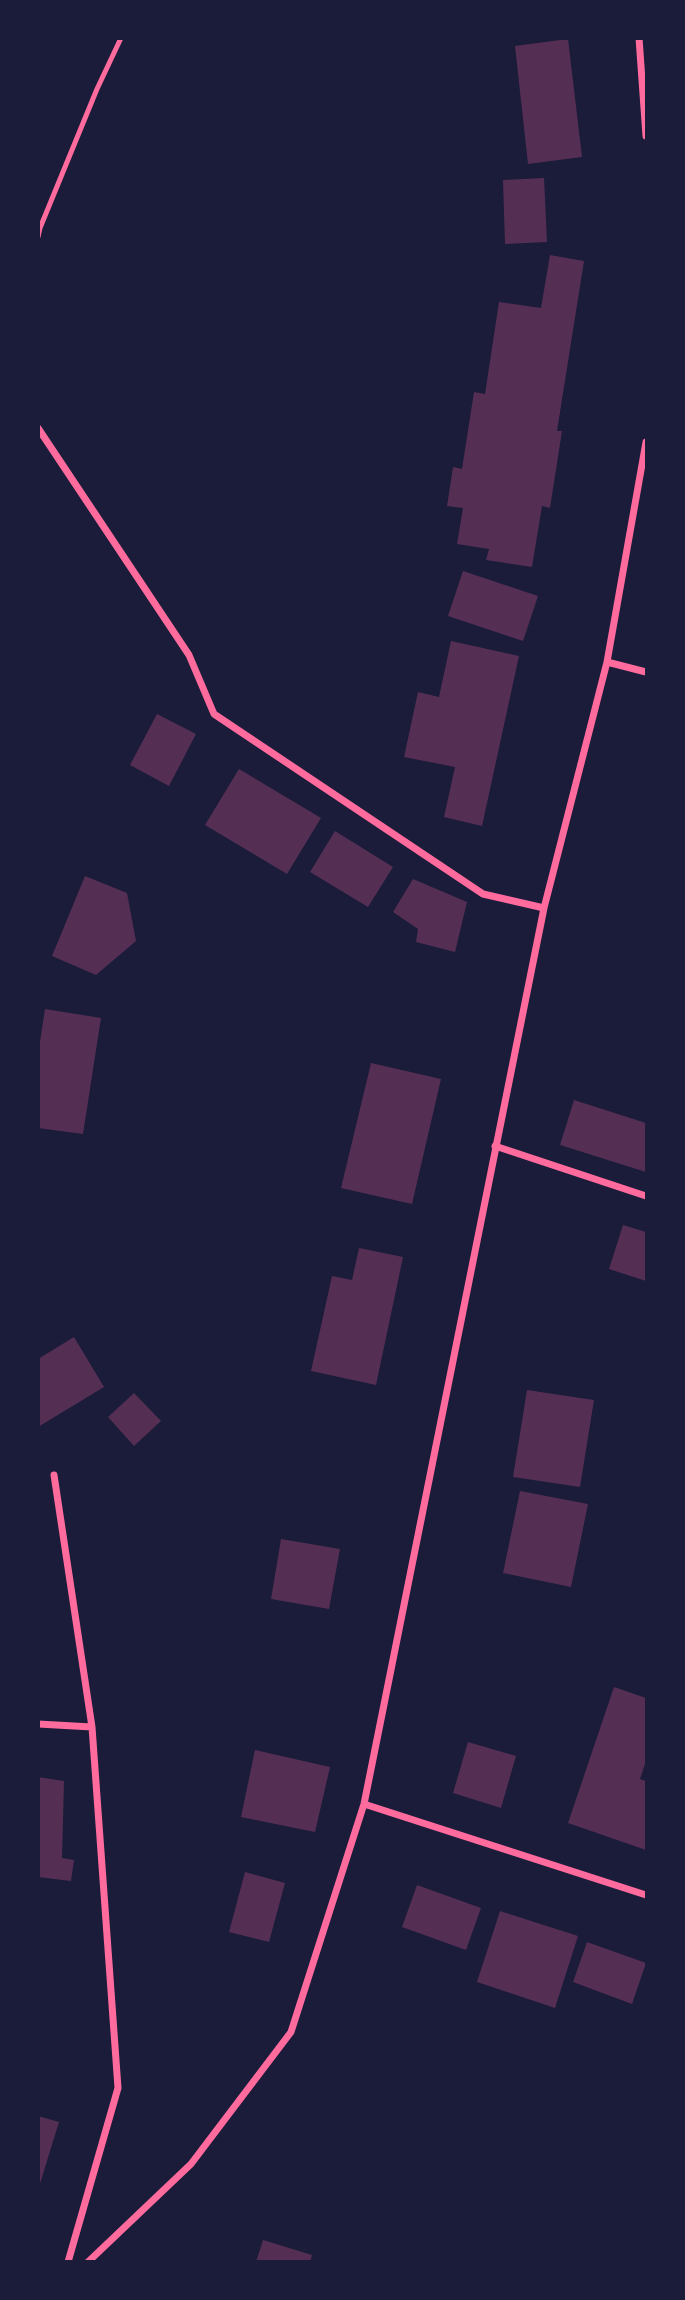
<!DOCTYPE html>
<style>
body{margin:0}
#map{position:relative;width:685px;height:2300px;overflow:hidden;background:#1b1b3a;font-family:Lora,serif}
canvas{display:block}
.frame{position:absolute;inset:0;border:40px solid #1b1b3a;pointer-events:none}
</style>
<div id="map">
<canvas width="685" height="2300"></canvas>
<div class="frame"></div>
</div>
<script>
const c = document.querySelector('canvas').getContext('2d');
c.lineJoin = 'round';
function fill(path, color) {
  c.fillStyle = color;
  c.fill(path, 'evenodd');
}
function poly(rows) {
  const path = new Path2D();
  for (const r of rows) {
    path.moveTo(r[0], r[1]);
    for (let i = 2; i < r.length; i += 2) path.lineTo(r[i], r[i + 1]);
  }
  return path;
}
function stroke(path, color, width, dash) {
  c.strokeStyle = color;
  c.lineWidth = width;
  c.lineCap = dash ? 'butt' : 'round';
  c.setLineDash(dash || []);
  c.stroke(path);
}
fill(poly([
 [568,39,582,157,528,164,515,46],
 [544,178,547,242,505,244,503,180],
 [550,255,584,261,557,431,562,431,550,508,542,506,532,567,486,560,489,549,457,544,463,508,447,506,453,467,462,469,474,392,485,394,499,302,541,308],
 [463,571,538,596,523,641,448,616],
 [451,641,519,656,482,826,444,817,455,767,404,757,418,692,439,697],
 [157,714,196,734,169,786,130,765],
 [239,769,321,818,287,874,205,825],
 [335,831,393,867,368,907,310,872],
 [85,876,127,893,136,941,96,975,52,956],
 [413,879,467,902,455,952,416,942,418,929,393,912],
 [45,1009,101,1018,83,1134,38,1128,38,1055],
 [371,1063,441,1079,412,1204,341,1188],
 [574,1100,646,1123,646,1172,560,1145],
 [623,1225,646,1232,646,1281,609,1269],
 [359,1248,403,1257,376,1385,311,1371,332,1276,352,1280],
 [74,1337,104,1387,38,1427,38,1359],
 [527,1390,594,1400,580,1487,513,1477],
 [134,1393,161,1421,134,1446,108,1417],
 [520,1491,588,1504,571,1587,503,1573],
 [281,1539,340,1549,329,1609,271,1599],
 [614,1687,646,1698,646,1761,640,1779,646,1781,646,1850,568,1823],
 [468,1742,516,1756,501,1808,453,1793],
 [255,1750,330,1767,315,1832,241,1817],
 [38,1777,64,1781,62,1858,74,1860,71,1881,38,1877],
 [245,1872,285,1883,269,1942,229,1932],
 [417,1885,481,1908,466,1950,402,1927],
 [500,1911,578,1936,555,2008,477,1982],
 [587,1942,646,1963,632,2004,573,1982],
 [38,2116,59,2122,39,2187,38,2187],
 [263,2240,312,2255,310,2262,256,2262]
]), '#542f53');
stroke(poly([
 [38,237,40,228,97,89,121,38]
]), '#ff6b9d', 5);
stroke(poly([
 [639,38,646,136],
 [38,428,189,655,214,714,483,894,544,908],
 [607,662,646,672],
 [495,1146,646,1196],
 [54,1475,92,1727,118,2088,68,2262],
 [38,1724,92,1727],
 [364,1804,646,1895],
 [88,2262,191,2164,291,2032,364,1804,544,908,607,662,646,442]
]), '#ff6b9d', 7);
</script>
